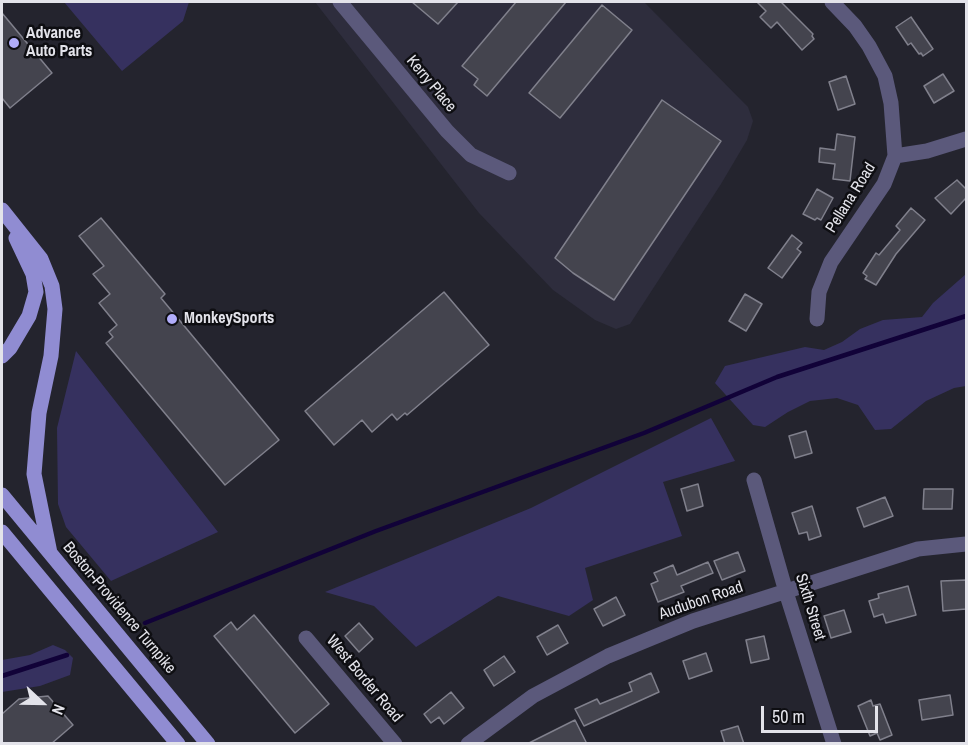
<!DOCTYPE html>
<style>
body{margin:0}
#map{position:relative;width:968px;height:745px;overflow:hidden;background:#24242e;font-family:"Archivo Narrow",sans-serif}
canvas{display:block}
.frame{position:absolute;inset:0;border:3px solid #e3e3ea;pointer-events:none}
.north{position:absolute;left:12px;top:673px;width:60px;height:60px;-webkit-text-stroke:4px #0e0e12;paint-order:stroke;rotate:112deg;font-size:16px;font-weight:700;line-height:24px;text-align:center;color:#e3e3ea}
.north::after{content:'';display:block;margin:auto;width:21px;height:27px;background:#e3e3ea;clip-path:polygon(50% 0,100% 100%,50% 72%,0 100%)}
.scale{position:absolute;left:761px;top:706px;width:117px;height:27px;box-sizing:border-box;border:3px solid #e3e3ea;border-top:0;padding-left:8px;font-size:18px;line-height:21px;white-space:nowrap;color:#e3e3ea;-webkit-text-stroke:4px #0e0e12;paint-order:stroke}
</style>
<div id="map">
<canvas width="968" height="745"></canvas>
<div class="frame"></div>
<div class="north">N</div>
<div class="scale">50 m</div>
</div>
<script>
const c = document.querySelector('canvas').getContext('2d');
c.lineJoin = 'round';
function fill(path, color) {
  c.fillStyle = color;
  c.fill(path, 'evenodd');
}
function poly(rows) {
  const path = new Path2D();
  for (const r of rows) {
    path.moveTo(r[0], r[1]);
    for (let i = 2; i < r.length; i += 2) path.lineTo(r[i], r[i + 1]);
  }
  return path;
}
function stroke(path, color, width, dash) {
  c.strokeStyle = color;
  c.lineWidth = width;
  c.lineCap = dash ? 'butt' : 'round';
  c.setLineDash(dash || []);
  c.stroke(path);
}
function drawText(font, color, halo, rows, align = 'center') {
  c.font = font + ' "Archivo Narrow",sans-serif';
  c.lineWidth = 5;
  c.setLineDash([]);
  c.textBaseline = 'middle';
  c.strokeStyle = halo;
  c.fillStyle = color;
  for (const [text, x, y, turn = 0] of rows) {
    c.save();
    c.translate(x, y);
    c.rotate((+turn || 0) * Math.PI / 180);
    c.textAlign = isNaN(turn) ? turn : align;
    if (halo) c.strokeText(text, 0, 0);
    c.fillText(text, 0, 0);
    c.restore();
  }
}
fill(poly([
 [315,2,644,2,748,107,753,121,747,140,721,184,630,324,616,329,595,320,553,290,479,213]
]), '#2e2d3d');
fill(poly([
 [64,2,189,2,183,21,122,71],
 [966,274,966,386,954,388,926,401,891,429,875,430,858,405,837,398,810,401,788,412,765,427,753,425,715,383,725,366,805,347,824,350,842,342,860,329,883,320,922,317,933,303],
 [76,351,218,532,111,581,66,527,58,504,57,428],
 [711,418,735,461,663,482,682,536,585,568,593,600,569,616,498,596,416,647,374,606,325,592,531,508],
 [53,645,65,650,73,658,70,675,40,686,2,692,2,660,30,655]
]), '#36315f');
stroke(poly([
 [145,623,376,531,644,433,777,377,966,316],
 [2,676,67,655]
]), '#110238', 4.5);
const building = poly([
 [412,2,458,2,438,24,412,2],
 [516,2,566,2,487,96,474,85,478,79,462,66,516,2],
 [757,2,781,2,813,34,812,36,814,39,802,50,777,22,771,28,760,17,766,11,757,2],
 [602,5,632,30,560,118,529,93,602,5],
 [2,13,52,73,10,108,2,98,2,13],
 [911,17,933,49,923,56,921,53,919,54,911,43,908,45,896,27,911,17],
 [943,74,954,91,934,103,924,86,943,74],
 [846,76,855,104,838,110,829,82,846,76],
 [662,100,721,141,614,300,573,273,555,258,662,100],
 [837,134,855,137,850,181,833,179,835,164,819,162,820,148,835,150,837,134],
 [957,180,966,189,966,198,951,214,935,198,957,180],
 [817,189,833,198,821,220,817,218,815,220,803,214,817,189],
 [911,208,925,220,896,254,876,285,865,279,867,276,863,273,876,253,879,255,900,230,896,226,911,208],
 [101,218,165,294,161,298,279,440,225,485,106,343,113,337,109,332,117,325,99,303,110,294,93,274,104,266,79,236,101,218],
 [792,235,802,243,797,249,801,252,782,278,768,268,792,235],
 [444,292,489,345,407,415,405,413,397,420,392,414,372,432,362,420,334,445,305,411,444,292],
 [745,294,762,304,746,331,729,321,745,294],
 [806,431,812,453,795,458,789,436,806,431],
 [698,484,703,506,687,511,681,489,698,484],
 [924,489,953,489,952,509,923,509,924,489],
 [885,497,893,516,864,527,857,508,885,497],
 [812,506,821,536,809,540,807,532,799,534,792,513,812,506],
 [738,552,745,571,722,580,714,561,738,552],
 [708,562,713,573,681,586,684,592,658,602,651,584,658,581,654,573,673,565,677,575,708,562],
 [966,580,966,609,943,611,941,581,966,580],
 [908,586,916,615,886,623,883,614,874,617,869,601,879,598,878,594,908,586],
 [616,597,625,615,603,626,594,609,616,597],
 [844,610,851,632,831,638,824,616,844,610],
 [254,615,329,704,295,733,214,636,231,622,237,630,254,615],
 [359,623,373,639,359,652,345,636,359,623],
 [558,625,568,643,547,655,537,637,558,625],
 [764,636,769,659,751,663,746,640,764,636],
 [706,653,712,671,689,679,683,661,706,653],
 [504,656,515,672,494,686,484,670,504,656],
 [651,673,659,692,584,726,575,709,597,699,600,704,632,691,629,683,651,673],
 [451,692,464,708,444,724,439,717,431,723,424,714,451,692],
 [950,695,953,715,922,720,919,700,950,695],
 [48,696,73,725,51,744,2,744,2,714,19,699,48,696],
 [871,700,873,706,880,704,892,735,880,740,877,733,870,736,858,706,871,700],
 [575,720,587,744,527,744,575,720],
 [738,726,744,744,725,744,721,731,738,726]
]);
fill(building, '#44444e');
stroke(building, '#80808c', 1.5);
stroke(poly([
 [340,2,447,131,471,155,509,173],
 [895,156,927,151,966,139],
 [817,319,819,292,831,262,884,184,895,156,891,103,885,76,869,46,855,26,832,2],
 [754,480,786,592,834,744],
 [306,638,395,744],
 [468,744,533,696,608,656,693,621,918,549,966,544]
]), '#5b597b', 15);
stroke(poly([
 [2,210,41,259,52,286,55,309,51,356,39,413,34,474,50,553],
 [2,356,10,348,29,316,36,292,33,274,16,238],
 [2,495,208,744],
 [2,532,178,744]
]), '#908cd2', 15);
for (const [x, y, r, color] of [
 [14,43,6,"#b1adfa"],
 [172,319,6,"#b1adfa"]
]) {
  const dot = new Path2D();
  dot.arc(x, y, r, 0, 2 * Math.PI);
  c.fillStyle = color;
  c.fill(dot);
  stroke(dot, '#0e0e12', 2);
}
drawText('bold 16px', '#e3e3ea', '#0e0e12', [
 ["Advance",26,34],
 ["Auto Parts",26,52],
 ["MonkeySports",184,319]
], 'left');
drawText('16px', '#e3e3ea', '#0e0e12', [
 ["Kerry Place",431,84,50],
 ["Pellana Road",851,198,-58],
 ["Audubon Road",701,601,-19],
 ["Sixth Street",810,607,73],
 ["Boston-Providence Turnpike",119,608,50],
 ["West Border Road",364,679,50]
]);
</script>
